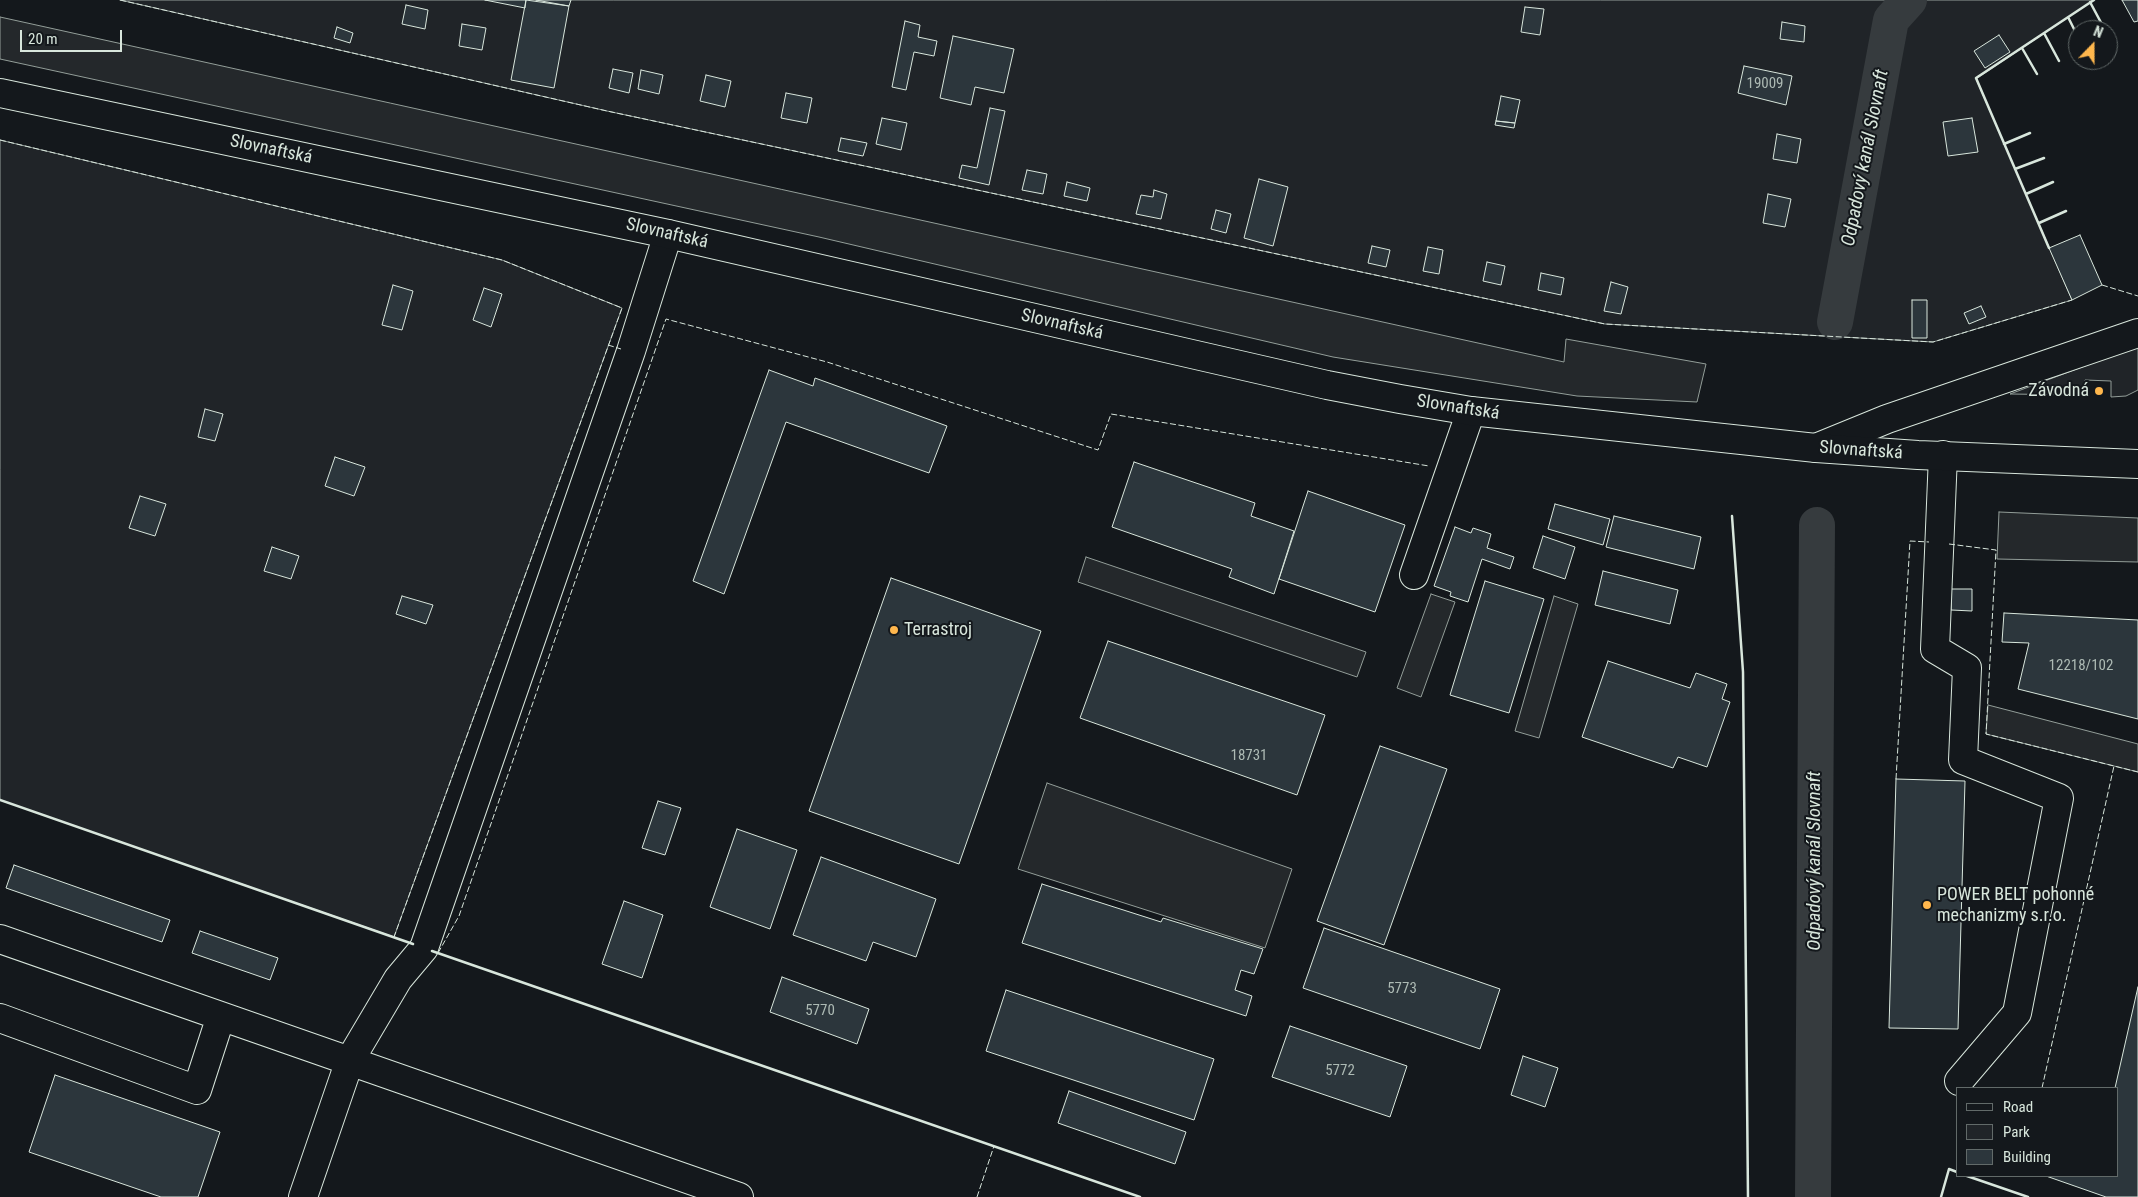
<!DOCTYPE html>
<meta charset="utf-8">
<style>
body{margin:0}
#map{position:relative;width:2138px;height:1197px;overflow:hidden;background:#14181c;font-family:"Roboto Condensed",sans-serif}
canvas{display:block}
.legend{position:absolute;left:1956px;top:1087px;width:162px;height:90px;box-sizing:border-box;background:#14181c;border:1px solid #626a69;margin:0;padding:6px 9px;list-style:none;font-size:15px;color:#d8e6dc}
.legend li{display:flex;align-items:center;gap:10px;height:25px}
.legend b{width:25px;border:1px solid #626a69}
.north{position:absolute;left:2068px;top:20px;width:50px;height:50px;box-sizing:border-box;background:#14181c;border:1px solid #626a69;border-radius:50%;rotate:22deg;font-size:14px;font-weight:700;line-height:20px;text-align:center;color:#d8e6dc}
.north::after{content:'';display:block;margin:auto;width:18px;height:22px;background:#ffb74d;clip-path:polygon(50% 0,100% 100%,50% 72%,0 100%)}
.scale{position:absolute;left:20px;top:30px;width:102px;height:22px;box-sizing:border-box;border:2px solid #d8e6dc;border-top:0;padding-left:6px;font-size:15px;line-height:18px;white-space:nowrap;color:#d8e6dc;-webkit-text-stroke:4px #14181c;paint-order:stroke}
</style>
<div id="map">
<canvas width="2138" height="1197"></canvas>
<ul class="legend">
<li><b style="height:6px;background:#14181c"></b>Road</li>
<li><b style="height:14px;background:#202428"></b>Park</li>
<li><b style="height:14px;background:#2c363c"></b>Building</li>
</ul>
<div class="north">N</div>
<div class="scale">20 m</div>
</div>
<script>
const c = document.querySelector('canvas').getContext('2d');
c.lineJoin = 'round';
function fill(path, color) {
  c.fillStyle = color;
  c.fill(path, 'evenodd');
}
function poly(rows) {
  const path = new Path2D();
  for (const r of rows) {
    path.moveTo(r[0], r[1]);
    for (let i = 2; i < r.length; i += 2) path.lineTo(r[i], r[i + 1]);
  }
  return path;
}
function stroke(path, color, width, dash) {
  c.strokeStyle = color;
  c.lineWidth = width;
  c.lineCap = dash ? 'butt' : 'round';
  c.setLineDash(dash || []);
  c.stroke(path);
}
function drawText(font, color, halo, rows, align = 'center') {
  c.font = font + ' "Roboto Condensed",sans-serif';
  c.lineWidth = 4;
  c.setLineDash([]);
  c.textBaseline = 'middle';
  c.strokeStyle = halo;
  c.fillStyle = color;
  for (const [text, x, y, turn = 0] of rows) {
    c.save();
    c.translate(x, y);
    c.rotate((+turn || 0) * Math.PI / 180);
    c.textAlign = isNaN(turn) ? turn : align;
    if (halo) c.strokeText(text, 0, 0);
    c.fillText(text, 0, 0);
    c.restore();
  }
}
const green = poly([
 [120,0,2094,0,1976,79,2072,300,1933,342,1605,324,607,111,120,0],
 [0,140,502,260,622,308,394,937,0,800,0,140],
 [2138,346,2138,390,2126,396,2111,397,2111,381,2085,380,2084,395,2010,394,2138,346]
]);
fill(green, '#202428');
stroke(green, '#939e99', 1);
const parking = poly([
 [0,17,1564,362,1566,339,1706,364,1697,402,1577,396,1333,357,819,237,0,59,0,17],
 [1999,512,2138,518,2138,562,1997,559,1999,512],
 [1086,557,1366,652,1357,677,1078,582,1086,557],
 [1431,594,1455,602,1421,697,1397,688,1431,594],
 [1554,596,1578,604,1539,738,1515,731,1554,596],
 [1988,705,2138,744,2138,772,1986,734,1988,705],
 [1047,783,1292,869,1265,948,1018,869,1047,783]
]);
fill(parking, '#24282b');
stroke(parking, '#939e99', 1);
stroke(poly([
 [1835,322,1891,20,1909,0],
 [1813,1197,1817,525]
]), '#363b3e', 36);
const building = poly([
 [485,0,526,0,525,8,485,0],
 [526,0,569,6,554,88,511,80,526,0],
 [536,0,571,0,569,6,536,0],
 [2122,0,2138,0,2138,21,2134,22,2122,0],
 [406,5,428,10,425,29,402,24,406,5],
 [1525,7,1544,9,1540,35,1521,32,1525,7],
 [905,21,920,25,918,37,937,41,934,56,914,52,906,90,892,87,905,21],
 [1782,22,1805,26,1804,42,1780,39,1782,22],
 [462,24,486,28,482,50,459,46,462,24],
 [337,27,353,33,350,43,334,38,337,27],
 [1999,35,2010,52,1985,68,1974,51,1999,35],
 [953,36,1014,49,1004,93,975,87,971,105,940,98,953,36],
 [1744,66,1792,76,1786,105,1738,93,1744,66],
 [613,69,633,73,629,93,609,88,613,69],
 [641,70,663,75,659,94,638,89,641,70],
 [706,75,731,81,725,107,700,101,706,75],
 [786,93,812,98,807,123,781,118,786,93],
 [1501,96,1520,100,1515,123,1496,121,1501,96],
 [990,108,1005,111,989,185,959,178,962,165,977,168,990,108],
 [882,118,907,123,901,150,876,144,882,118],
 [1972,118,1978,152,1948,156,1943,122,1972,118],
 [1496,121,1515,123,1514,128,1495,125,1496,121],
 [1777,134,1801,139,1797,163,1773,159,1777,134],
 [841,138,867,143,863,156,838,151,841,138],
 [1027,170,1047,174,1043,194,1022,190,1027,170],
 [1259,179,1288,187,1273,246,1244,238,1259,179],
 [1067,182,1090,188,1087,201,1064,196,1067,182],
 [1154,190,1167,194,1161,219,1136,214,1141,195,1153,197,1154,190],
 [1768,194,1791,199,1785,227,1763,223,1768,194],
 [1216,210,1231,214,1226,233,1211,229,1216,210],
 [2080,235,2102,285,2072,300,2049,248,2080,235],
 [1372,246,1390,250,1386,267,1368,263,1372,246],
 [1428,247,1443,250,1439,274,1423,271,1428,247],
 [1487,262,1505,266,1501,285,1483,281,1487,262],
 [1541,273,1564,278,1561,295,1538,290,1541,273],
 [1611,282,1628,287,1621,314,1604,311,1611,282],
 [393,285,413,291,402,330,382,325,393,285],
 [484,288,502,294,491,327,473,320,484,288],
 [1912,300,1927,300,1927,338,1912,338,1912,300],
 [1981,306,1986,317,1969,324,1964,313,1981,306],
 [769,370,813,386,815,378,947,426,929,473,786,422,724,594,693,581,769,370],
 [205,409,223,414,215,441,198,437,205,409],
 [335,457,365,467,354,496,325,486,335,457],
 [1134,462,1255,503,1251,516,1294,531,1274,594,1229,577,1232,569,1112,527,1134,462],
 [1308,491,1405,525,1375,612,1279,579,1308,491],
 [140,496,166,504,155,536,129,528,140,496],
 [1555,504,1610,519,1603,545,1548,529,1555,504],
 [1614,516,1701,537,1694,569,1606,547,1614,516],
 [1455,527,1471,533,1473,528,1491,534,1487,548,1514,557,1510,569,1482,559,1468,602,1450,596,1451,592,1434,586,1455,527],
 [1543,536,1575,547,1565,579,1533,568,1543,536],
 [272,547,299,556,291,579,264,571,272,547],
 [1603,571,1678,590,1670,624,1595,605,1603,571],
 [891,578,1041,631,959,864,809,811,891,578],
 [1485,581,1544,599,1509,713,1450,695,1485,581],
 [1951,589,1972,589,1972,611,1951,610,1951,589],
 [402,596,433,605,426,624,396,614,402,596],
 [2004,613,2138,620,2138,719,2018,689,2029,643,2002,642,2004,613],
 [1108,641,1325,715,1297,795,1080,718,1108,641],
 [1608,661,1690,688,1696,673,1727,684,1722,699,1730,702,1707,767,1678,757,1673,768,1582,737,1608,661],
 [1380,746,1447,769,1384,945,1317,921,1380,746],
 [1896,779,1965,781,1958,1029,1889,1028,1896,779],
 [658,801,681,808,665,855,642,848,658,801],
 [737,829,797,850,770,929,710,907,737,829],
 [821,857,936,899,916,957,873,942,866,961,793,935,821,857],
 [14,865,170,920,162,942,6,888,14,865],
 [1042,884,1161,922,1163,918,1263,949,1254,974,1241,970,1235,990,1252,996,1246,1016,1022,943,1042,884],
 [624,901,663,915,642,978,602,964,624,901],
 [1324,928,1500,989,1480,1049,1303,988,1324,928],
 [200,931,278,958,270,980,192,953,200,931],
 [782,977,869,1009,857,1044,770,1012,782,977],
 [2138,987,2138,1197,2106,1197,2046,1176,2117,1176,2117,1088,2115,1088,2138,987],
 [1006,990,1214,1059,1194,1120,986,1051,1006,990],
 [1290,1026,1407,1066,1390,1117,1272,1077,1290,1026],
 [1523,1056,1558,1068,1545,1107,1511,1095,1523,1056],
 [55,1075,220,1132,198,1197,161,1197,29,1152,55,1075],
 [1069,1091,1186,1132,1175,1164,1058,1123,1069,1091]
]);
fill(building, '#2c363c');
stroke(building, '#d8e6dc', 1);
const minor = poly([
 [1816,448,1887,419,2138,333],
 [1943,455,1935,649,1967,668,1963,760,2059,798,2017,1013,1959,1081],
 [1414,575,1471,411],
 [0,939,739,1197],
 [0,1018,197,1090,221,1016],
 [303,1197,350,1060,398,979,424,948,631,351,668,234]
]);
const major = poly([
 [0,93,668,234,1327,385,1400,399,1471,411,1816,448,1918,455,2138,464]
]);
stroke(minor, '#d8e6dc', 30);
stroke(major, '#d8e6dc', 30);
stroke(minor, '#14181c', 28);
stroke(major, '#14181c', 28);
stroke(poly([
 [120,0,607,111,1605,324,1933,342,2072,300],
 [0,140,502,260,622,308,394,937],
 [2102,285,2138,296],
 [608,345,621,349],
 [1949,544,1996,550,1986,734,2138,772],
 [1896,779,1910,541,1929,542],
 [438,953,459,916,666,319,827,362,1098,450,1111,414,1429,466],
 [2042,1088,2114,766],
 [977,1197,994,1146]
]), '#d8e6dc', 1, [6, 2.5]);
stroke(poly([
 [2090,2,2105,30],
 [2068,17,2078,37],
 [2044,33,2059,61],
 [2022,48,2037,74],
 [2004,144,2030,133],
 [2015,169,2044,158],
 [2026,194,2053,182],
 [2039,223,2066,211],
 [2049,248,1976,78,2094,0],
 [1732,516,1743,672,1748,1197],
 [0,800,413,944],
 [432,951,1140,1197],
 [1967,1176,2028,1197],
 [1941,1197,1949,1169,1957,1172]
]), '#d8e6dc', 2.5);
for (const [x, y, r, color] of [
 [2099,391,5,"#ffb74d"],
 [894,630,5,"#ffb74d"],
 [1927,905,5,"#ffb74d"]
]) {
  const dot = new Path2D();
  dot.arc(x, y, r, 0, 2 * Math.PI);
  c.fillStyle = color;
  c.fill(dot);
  stroke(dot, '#14181c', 2);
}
drawText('15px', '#adbab4', null, [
 ["19009",1765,84],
 ["12218/102",2081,666],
 ["18731",1249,756],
 ["5773",1402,989],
 ["5770",820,1011],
 ["5772",1340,1071]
]);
drawText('18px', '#d8e6dc', '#14181c', [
 ["Slovnaftská",271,150,12],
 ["Slovnaftská",667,234,13],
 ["Slovnaftská",1062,325,13],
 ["Slovnaftská",1458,408,9],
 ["Slovnaftská",1861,451,4]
]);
drawText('18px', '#d8e6dc', '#14181c', [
 ["Závodná",2089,391,"right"],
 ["Terrastroj",904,630],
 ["POWER BELT pohonné",1937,895],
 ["mechanizmy s.r.o.",1937,916]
], 'left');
drawText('italic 19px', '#d8e6dc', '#14181c', [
 ["Odpadový kanál Slovnaft",1866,158,-79],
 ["Odpadový kanál Slovnaft",1815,861,-90]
]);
</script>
